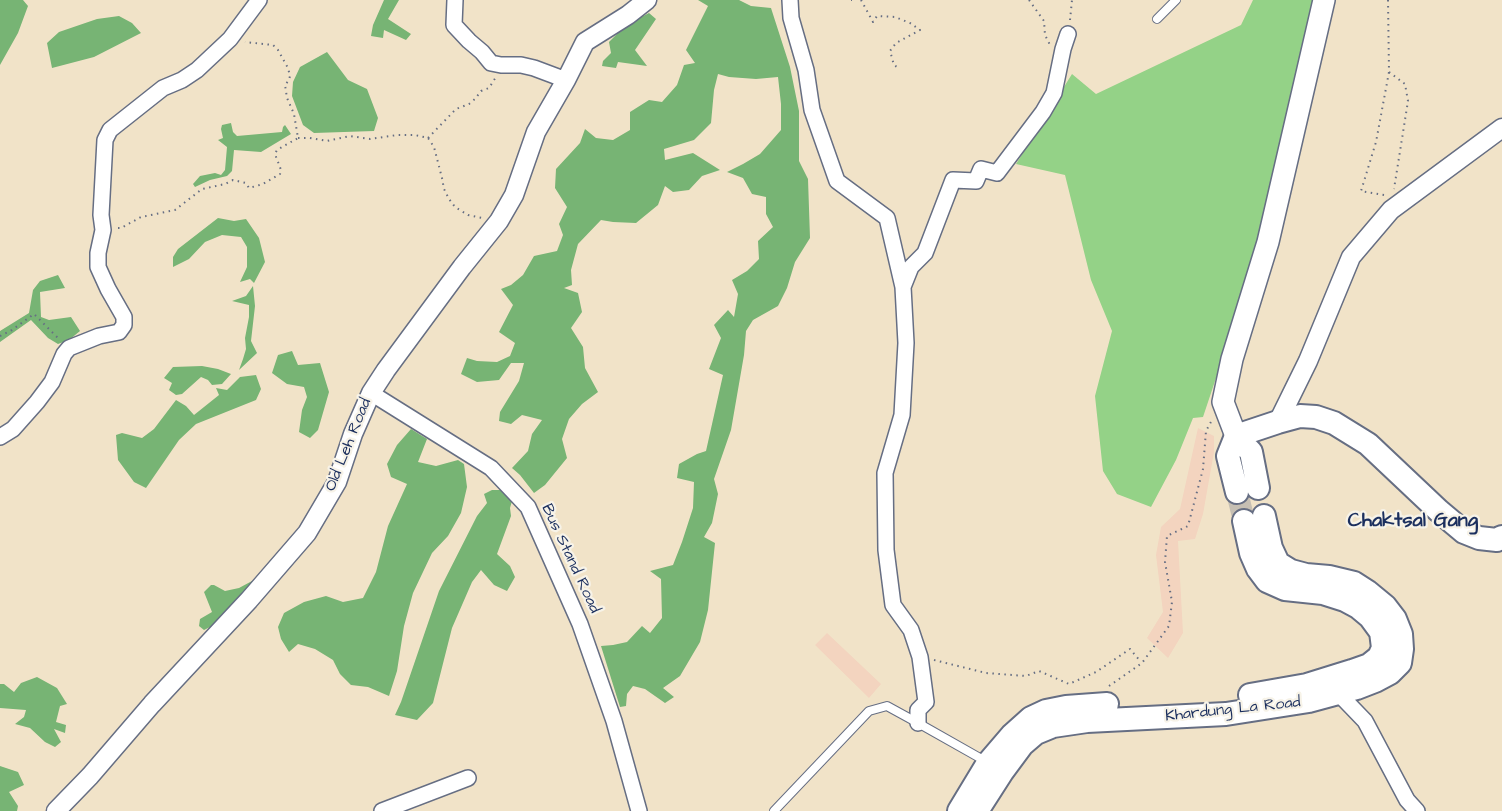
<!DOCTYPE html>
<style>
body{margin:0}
canvas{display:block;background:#f1e3c8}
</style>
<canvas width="1502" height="811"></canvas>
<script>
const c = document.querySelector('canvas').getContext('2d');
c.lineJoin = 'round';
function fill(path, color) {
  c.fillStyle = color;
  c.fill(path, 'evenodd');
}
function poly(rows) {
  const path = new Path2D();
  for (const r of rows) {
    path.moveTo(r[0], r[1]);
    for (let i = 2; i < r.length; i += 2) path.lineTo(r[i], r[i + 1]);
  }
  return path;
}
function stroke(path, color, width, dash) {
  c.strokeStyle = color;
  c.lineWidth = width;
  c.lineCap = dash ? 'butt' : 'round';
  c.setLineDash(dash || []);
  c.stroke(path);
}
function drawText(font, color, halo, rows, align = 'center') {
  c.font = font + ' "Architects Daughter",sans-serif';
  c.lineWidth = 4.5;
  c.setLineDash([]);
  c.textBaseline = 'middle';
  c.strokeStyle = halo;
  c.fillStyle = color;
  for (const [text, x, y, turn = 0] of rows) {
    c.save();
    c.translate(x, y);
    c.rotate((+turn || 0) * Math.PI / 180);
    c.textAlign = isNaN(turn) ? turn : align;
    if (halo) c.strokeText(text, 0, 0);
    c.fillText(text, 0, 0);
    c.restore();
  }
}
fill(poly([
 [1198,428,1214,436,1214,452,1203,514,1195,539,1178,541,1183,633,1168,658,1147,638,1163,612,1156,555,1161,527,1180,509],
 [827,633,881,684,869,698,815,645]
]), '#f3d4bf');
fill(poly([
 [1253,0,1315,0,1258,243,1228,342,1203,417,1193,418,1176,460,1151,507,1117,494,1103,471,1095,396,1112,331,1091,280,1065,175,1016,164,1072,74,1096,94,1241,25]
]), '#94d287');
fill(poly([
 [0,0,23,0,28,6,18,33,0,65],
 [384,0,399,0,388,19,411,34,406,40,384,30,383,38,371,36,373,25],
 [698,0,739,0,751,6,771,8,790,67,799,111,799,161,808,179,810,238,795,262,787,288,778,306,753,320,746,331,744,355,731,430,714,479,718,494,712,523,704,537,715,543,708,610,700,642,680,676,663,688,674,697,665,703,645,689,633,686,627,694,626,706,620,707,601,646,613,645,627,642,642,626,650,633,662,618,661,579,650,571,673,565,682,542,693,508,694,482,677,478,679,464,697,454,706,451,723,375,709,369,721,338,714,325,728,310,734,317,738,294,732,280,747,271,759,259,758,241,773,227,766,214,766,197,752,194,743,178,727,172,743,164,760,154,781,130,781,104,778,77,756,79,729,77,718,74,714,90,711,123,694,140,664,149,665,160,693,153,720,170,702,176,689,190,673,192,665,186,658,205,636,223,613,222,601,220,578,244,571,270,572,285,564,288,578,293,582,312,571,328,583,347,585,368,598,392,582,404,569,419,562,439,567,458,545,485,534,493,520,475,512,468,528,451,532,434,542,420,522,415,511,424,499,421,500,412,519,381,524,363,511,363,499,380,477,382,461,374,467,358,477,361,497,362,510,356,515,343,499,332,513,305,501,289,511,285,523,275,534,256,557,251,563,235,559,224,567,207,555,188,556,169,580,143,585,129,596,138,613,140,630,130,630,112,649,100,662,102,677,85,684,65,695,63,686,50,708,6],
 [649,13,656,19,635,50,647,66,618,62,616,68,602,66,603,61,611,53,609,42,626,25],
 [119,16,132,23,141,33,94,57,52,68,47,43,59,32,97,19],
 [327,52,348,80,367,89,378,118,374,131,314,133,303,125,292,96,293,82,300,67],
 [231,123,233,132,237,136,282,132,283,127,285,125,291,134,261,152,234,150,232,171,227,176,210,180,195,187,193,184,200,176,215,173,221,175,225,170,227,147,218,140,223,138,221,129,222,125],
 [218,218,234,221,246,219,259,238,265,262,254,283,250,279,240,282,247,267,247,247,241,237,222,235,205,242,189,259,173,267,173,257,178,249],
 [58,275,65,288,40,292,41,317,49,320,71,317,80,331,69,340,58,344,48,338,31,320,0,342,0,331,29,313,33,290,40,281],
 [253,286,255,306,251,341,257,353,239,370,243,359,246,349,245,338,249,317,249,305,232,301,246,296],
 [292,351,298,365,320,363,329,392,318,430,310,438,299,432,302,410,307,397,304,387,287,384,272,373,278,355],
 [202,366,218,369,231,374,222,384,212,385,208,380,201,377,182,394,176,395,169,390,172,383,164,378,173,367],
 [256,375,261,389,256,400,196,424,179,440,146,488,134,482,118,460,116,435,122,433,142,438,154,429,176,400,186,406,194,415,219,395,216,388,227,390,240,377],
 [411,429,427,439,418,462,436,466,458,460,464,464,467,487,461,513,448,536,432,553,413,593,404,626,397,671,389,696,368,687,351,685,340,674,333,660,315,649,298,644,289,652,281,639,278,627,284,613,304,602,326,596,343,602,363,598,376,572,388,526,407,484,391,477,387,464,397,445],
 [492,490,504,490,512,501,510,508,511,516,497,554,510,566,515,577,507,591,494,585,481,570,472,582,452,628,433,703,417,720,395,715,401,702,439,591,477,516,487,503,484,494],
 [252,581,258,583,224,620,204,630,199,626,200,619,212,612,204,592,211,585,214,585,225,591,239,588],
 [37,677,57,688,67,704,60,706,56,722,66,725,65,733,54,729,61,742,55,747,45,742,30,728,15,724,24,717,26,710,0,708,0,684,4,684,14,692,21,683],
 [0,766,18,772,24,785,9,792,18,806,17,811,0,811]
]), '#77b474');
stroke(poly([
 [1237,492,1244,521]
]), '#c6bfb3', 22, [22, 11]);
const service = poly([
 [1157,19,1176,0],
 [774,811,869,711,887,706,918,723,987,762]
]);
const minor = poly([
 [455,0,454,25,469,41,482,52,491,63,501,65,521,65,534,68,566,80],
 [790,0,791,18,806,70,812,110,837,181,887,218,903,287],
 [371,393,491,468,528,507,580,624,614,721,639,811],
 [0,437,13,429,37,402,52,382,64,354,69,348,99,336,119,332,124,325,124,317,108,289,98,267,98,253,103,230,101,215,105,140,110,130,163,88,182,80,197,70,230,39,259,0],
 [1339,694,1365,721,1407,800,1417,811],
 [918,723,918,710,926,702,920,657,911,630,893,605,886,550,885,473,902,415,906,343,903,287,911,267,925,253,953,180,976,181,981,169,997,173,1043,112,1054,93,1063,49,1068,34],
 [382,811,468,778]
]);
const tertiary = poly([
 [1278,422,1308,361,1351,257,1391,210,1502,128],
 [56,811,90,776,152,704,249,600,307,533,337,482,353,434,371,393,386,370,462,267,499,221,514,195,536,132,566,80,585,42,628,15,647,0]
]);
const secondary = poly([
 [1236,436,1223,402,1232,359,1268,242,1324,0]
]);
const primary = poly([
 [1236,436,1278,422,1300,416,1316,417,1334,423,1368,444,1439,511,1464,532,1479,538,1497,540,1502,537],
 [1236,436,1251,452,1258,488],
 [1236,436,1228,456,1237,492],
 [1244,521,1251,553,1258,569,1267,581,1285,589,1323,593,1345,600,1358,607,1370,617,1381,632,1383,648,1379,657,1369,665,1352,671,1307,685,1250,695],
 [959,811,988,763,1012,735,1031,718,1046,711,1066,707,1107,704],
 [977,811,1002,772,1022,745,1036,733,1053,726,1087,721,1226,714,1309,701,1357,688,1375,681,1390,673,1400,663,1402,649,1401,634,1395,619,1385,606,1368,592,1354,583,1329,577,1306,575,1291,571,1278,563,1271,548,1264,516]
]);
stroke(service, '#666e83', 10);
stroke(minor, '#666e83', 18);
stroke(tertiary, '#666e83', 21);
stroke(secondary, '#666e83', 24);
stroke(primary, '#666e83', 26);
stroke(poly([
 [851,0,852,0],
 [861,0,873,22,877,16,895,17,910,23,920,30,896,43,890,51,894,65,900,69],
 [1029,0,1044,21,1045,35,1050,45],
 [1388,0,1389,72,1405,84,1408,101,1394,189],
 [1070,20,1072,0],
 [298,138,310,138,327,141,350,136,370,139,397,135,415,135,428,138,434,147,442,178,444,189,449,199,455,207,468,215,482,218],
 [428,138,456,109,469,104,475,99,481,91,489,88,496,77],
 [1384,195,1361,191,1376,142,1389,72],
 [118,228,121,228,141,217,175,210,202,189,225,184,233,180,246,183,249,188,263,184,280,174,281,170,275,154,277,150,298,138,294,114,287,98,285,85,289,80,290,76,288,68,278,50,273,45,245,42],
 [0,336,12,330,34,314,58,338],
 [934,660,986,673,1026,676,1039,671,1069,684,1096,672,1130,649,1141,662],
 [1109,686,1142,663,1169,626,1172,602,1165,562,1167,536,1188,526,1203,469,1206,431,1212,420]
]), '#666e83', 2, [1.5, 4.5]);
stroke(service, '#fff', 8);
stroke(minor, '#fff', 15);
stroke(tertiary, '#fff', 18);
stroke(secondary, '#fff', 21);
stroke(primary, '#fff', 22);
drawText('16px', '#1b2f5e', '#f7f3e8', [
 ["Old Leh Road",349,445,-68],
 ["Bus Stand Road",570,559,65],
 ["Khardung La Road",1233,710,-6]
]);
drawText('bold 20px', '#1b2f5e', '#f7f3e8', [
 ["Chaktsal Gang",1413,522]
]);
</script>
